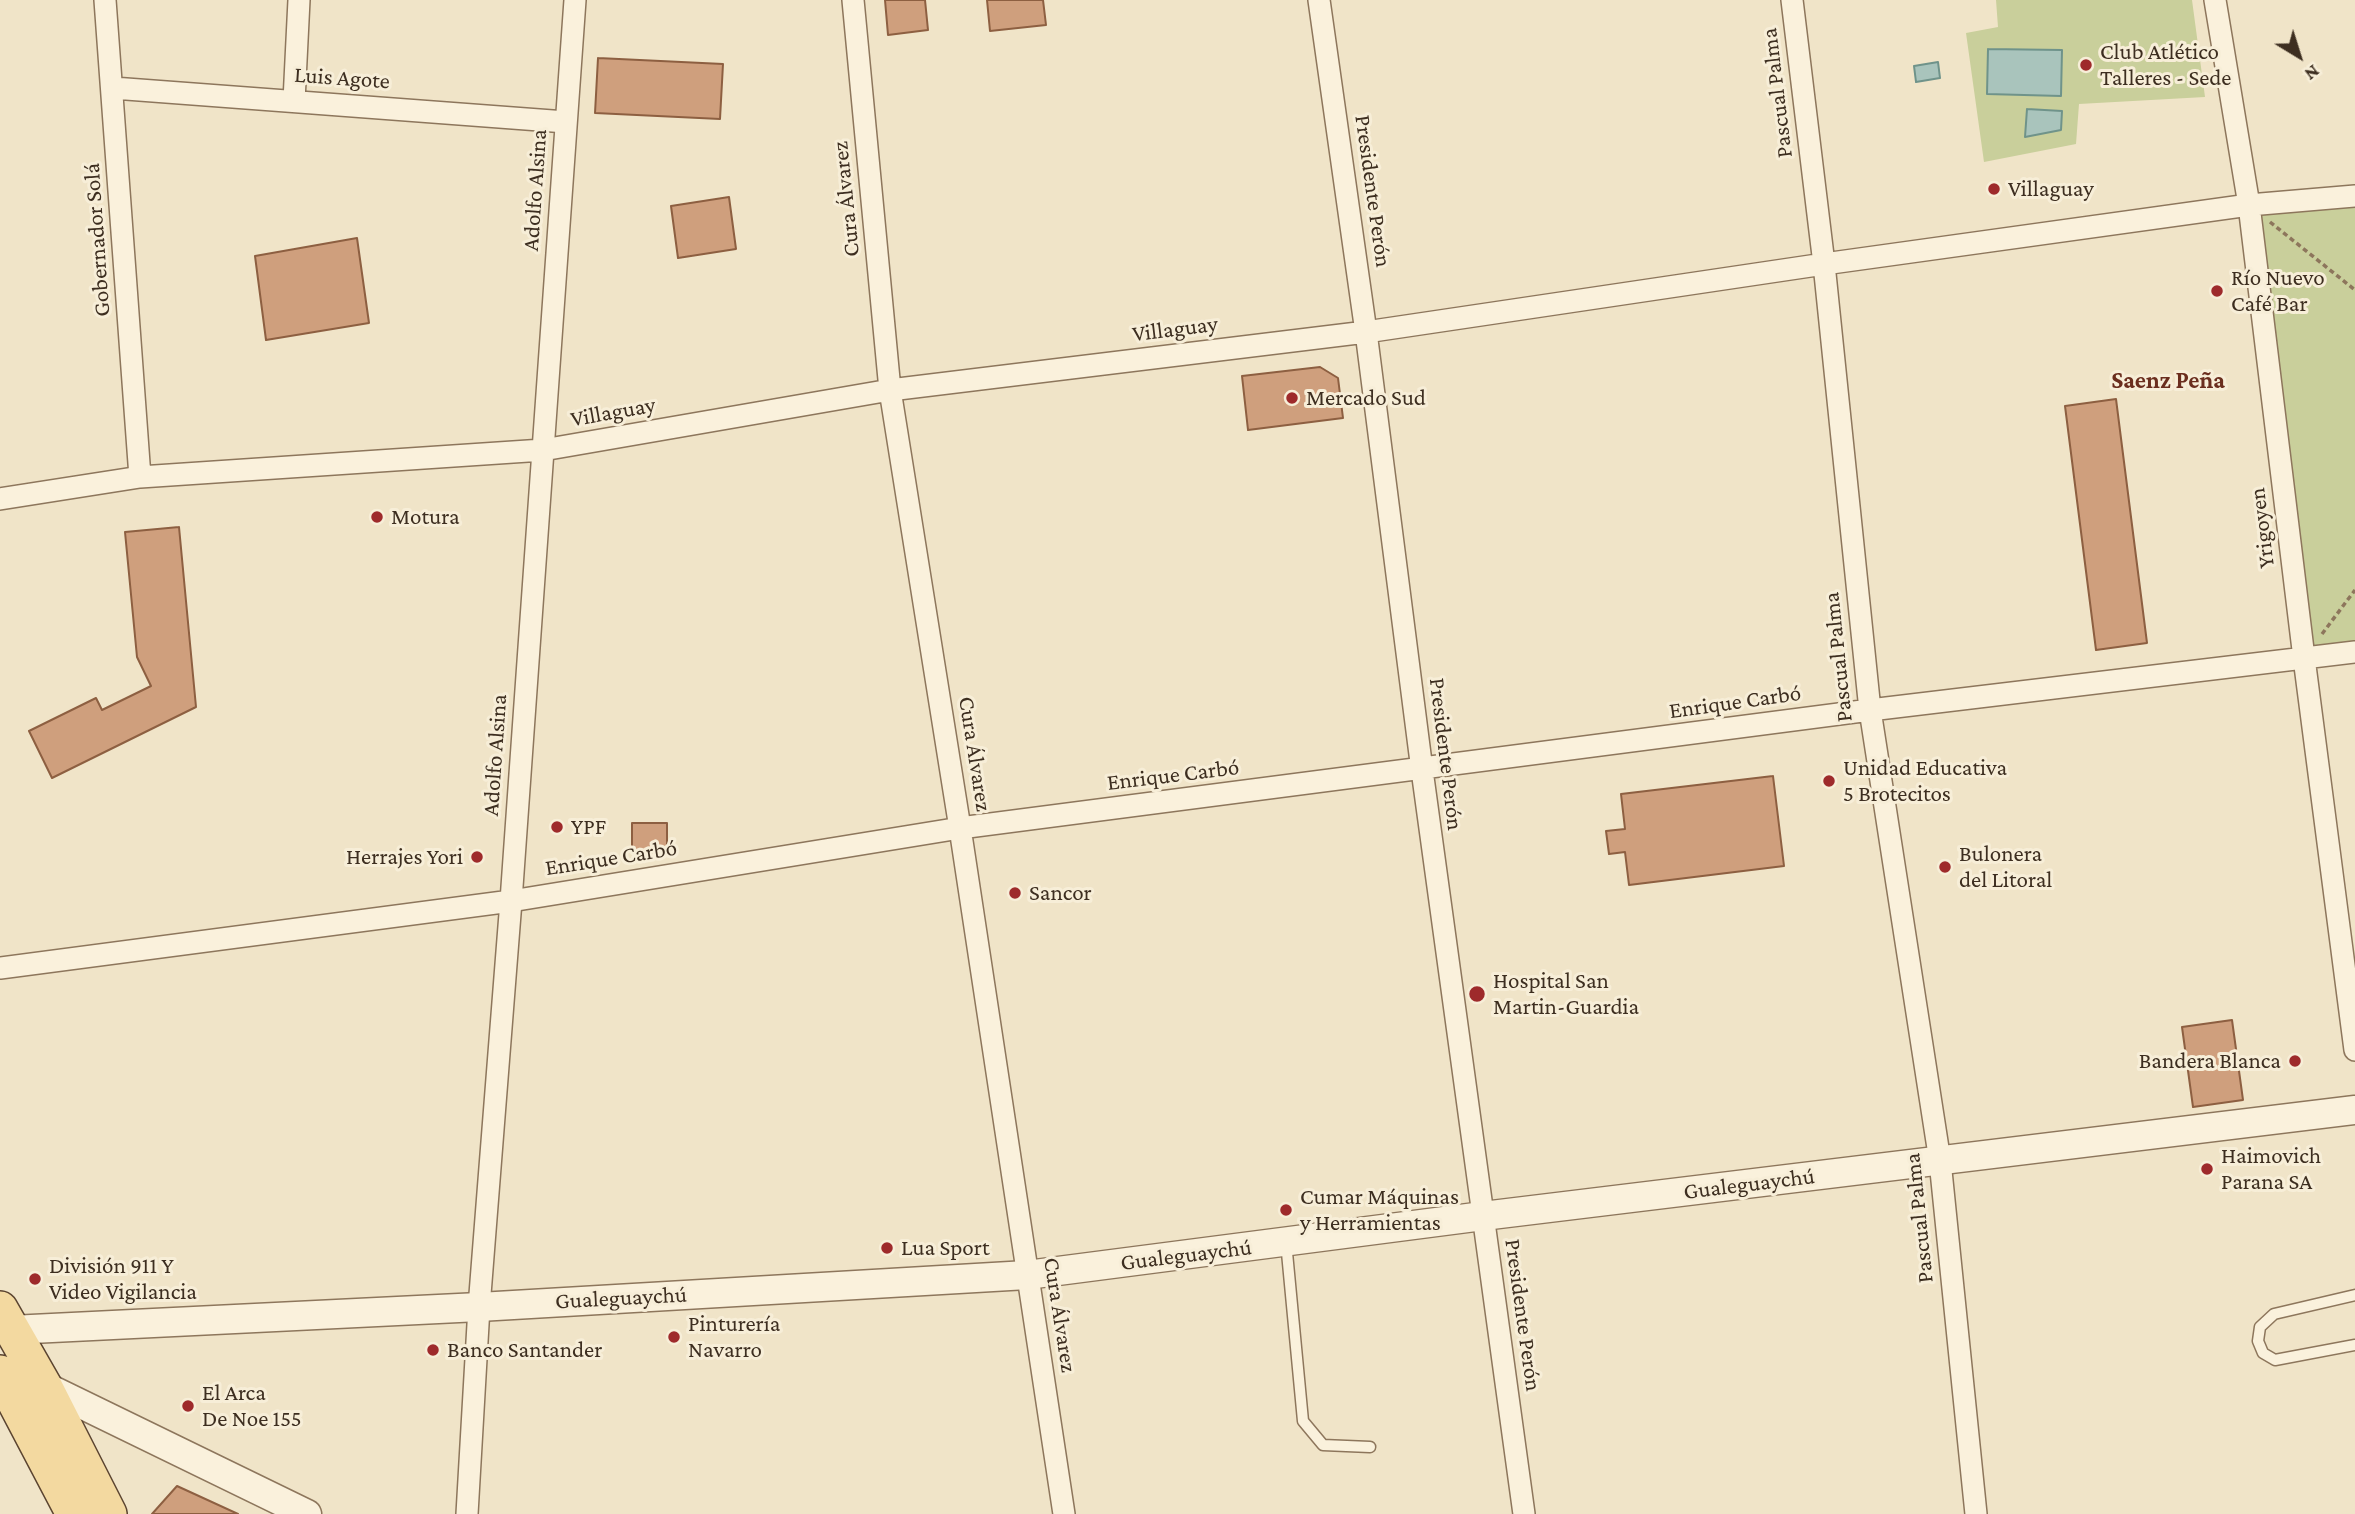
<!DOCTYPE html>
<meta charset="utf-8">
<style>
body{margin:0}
#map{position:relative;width:2355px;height:1514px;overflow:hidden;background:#f0e4c8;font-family:"Crimson Pro",serif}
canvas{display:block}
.north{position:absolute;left:2264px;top:21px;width:70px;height:70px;-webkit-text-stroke:5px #f7eed8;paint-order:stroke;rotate:142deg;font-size:19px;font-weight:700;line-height:28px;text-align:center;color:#3d2e20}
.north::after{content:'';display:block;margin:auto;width:24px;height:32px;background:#3d2e20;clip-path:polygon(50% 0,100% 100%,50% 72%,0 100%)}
</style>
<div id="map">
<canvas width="2355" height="1514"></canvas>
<div class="north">N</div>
</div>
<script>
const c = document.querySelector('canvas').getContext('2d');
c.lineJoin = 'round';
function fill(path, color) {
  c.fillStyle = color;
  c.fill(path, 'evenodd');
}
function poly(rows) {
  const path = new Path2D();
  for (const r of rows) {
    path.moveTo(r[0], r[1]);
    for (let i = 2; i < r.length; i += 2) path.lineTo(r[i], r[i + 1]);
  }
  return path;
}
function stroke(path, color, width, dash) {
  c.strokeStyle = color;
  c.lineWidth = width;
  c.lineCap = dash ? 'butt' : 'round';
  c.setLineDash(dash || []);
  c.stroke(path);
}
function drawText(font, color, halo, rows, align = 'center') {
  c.font = font + ' "Crimson Pro",serif';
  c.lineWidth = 6;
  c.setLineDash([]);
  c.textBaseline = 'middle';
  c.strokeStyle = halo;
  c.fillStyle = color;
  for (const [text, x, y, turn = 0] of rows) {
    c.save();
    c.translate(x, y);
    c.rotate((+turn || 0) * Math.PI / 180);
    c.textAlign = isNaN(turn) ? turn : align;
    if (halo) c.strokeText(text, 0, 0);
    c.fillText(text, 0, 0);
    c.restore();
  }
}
fill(poly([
 [1996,0,2192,0,2205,97,2079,104,2076,144,1984,162,1966,33,1998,27],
 [2355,202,2355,643,2313,647,2258,212]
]), '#c9cf9b');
const water = poly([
 [1988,49,2062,50,2061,96,1987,94,1988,49],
 [1938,62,1940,78,1916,82,1914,66,1938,62],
 [2027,109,2062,111,2061,130,2025,137,2027,109]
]);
fill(water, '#a9c4bc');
stroke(water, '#6f938a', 2);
const building = poly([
 [885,0,925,0,928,30,888,35,885,0],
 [987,0,1043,0,1046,25,990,31,987,0],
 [598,58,723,64,720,119,595,113,598,58],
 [729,197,736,249,678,258,671,206,729,197],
 [357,238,369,323,266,340,255,256,357,238],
 [1320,367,1338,378,1343,418,1248,430,1242,376,1320,367],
 [2116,399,2147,643,2096,650,2065,406,2116,399],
 [179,527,196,707,52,778,29,731,96,698,102,710,151,686,137,657,125,532,179,527],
 [1773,776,1784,866,1629,885,1625,852,1609,854,1606,831,1625,829,1621,794,1773,776],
 [632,823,667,823,667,853,632,853,632,823],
 [2232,1020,2243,1100,2193,1107,2182,1027,2232,1020],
 [177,1486,238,1514,152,1514,177,1486]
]);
fill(building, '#cf9f7d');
stroke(building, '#8d5f41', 2);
const service = poly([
 [1286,1242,1303,1421,1323,1445,1370,1447],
 [2355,1295,2274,1314,2260,1327,2258,1341,2263,1353,2275,1360,2355,1345]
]);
const minor = poly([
 [105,0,140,477],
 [853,0,890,390,960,828,1064,1514],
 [1319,0,1366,332,1422,770,1524,1514],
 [1792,0,1824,264,1870,710,1940,1161,1976,1514],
 [2215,0,2249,205,2304,658,2355,1050],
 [113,88,566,122],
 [294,101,299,0],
 [0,499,140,477,543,450,890,390,1366,332,1824,264,2249,205,2355,196],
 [0,968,511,901,960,828,1870,710,2355,652],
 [467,1514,479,1307,511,901,575,0]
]);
const tertiary = poly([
 [11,1330,479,1307,1027,1275,1483,1216,2355,1110],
 [35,1385,44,1386,307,1514]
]);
const primary = poly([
 [0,1309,44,1386,109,1514],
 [0,1373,74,1514]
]);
stroke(service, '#8d765c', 13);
stroke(minor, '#8d765c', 24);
stroke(tertiary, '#8d765c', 31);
stroke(primary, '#5b4430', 38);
stroke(poly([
 [2270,222,2355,290],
 [2322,634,2355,590]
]), '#8d765c', 3.5, [5, 3.5]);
stroke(service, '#faf1dc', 10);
stroke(minor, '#faf1dc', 21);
stroke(tertiary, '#faf1dc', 28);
stroke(primary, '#f3d9a0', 35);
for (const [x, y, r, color] of [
 [2086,65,7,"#9e2a2b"],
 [1994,189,7,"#9e2a2b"],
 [2217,291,7,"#9e2a2b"],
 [1292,398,7,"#9e2a2b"],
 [377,517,7,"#9e2a2b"],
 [1829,781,7,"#9e2a2b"],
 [557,827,7,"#9e2a2b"],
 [477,857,7,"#9e2a2b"],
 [1945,867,7,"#9e2a2b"],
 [1015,893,7,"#9e2a2b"],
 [1477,994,9,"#9e2a2b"],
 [2295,1061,7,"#9e2a2b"],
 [2207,1169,7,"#9e2a2b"],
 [1286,1210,7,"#9e2a2b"],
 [887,1248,7,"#9e2a2b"],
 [35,1279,7,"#9e2a2b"],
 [674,1337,7,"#9e2a2b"],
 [433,1350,7,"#9e2a2b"],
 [188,1406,7,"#9e2a2b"]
]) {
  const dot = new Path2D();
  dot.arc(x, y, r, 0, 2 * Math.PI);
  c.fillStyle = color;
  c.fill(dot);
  stroke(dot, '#f7eed8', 2.5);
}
drawText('23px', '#3d2e20', '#f7eed8', [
 ["Club Atlético",2100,52],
 ["Talleres - Sede",2100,78],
 ["Villaguay",2008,189],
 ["Río Nuevo",2231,278],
 ["Café Bar",2231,304],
 ["Mercado Sud",1306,398],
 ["Motura",391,517],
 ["Unidad Educativa",1843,768],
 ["5 Brotecitos",1843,794],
 ["YPF",571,827],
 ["Bulonera",1959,854],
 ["del Litoral",1959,880],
 ["Herrajes Yori",463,857,"right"],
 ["Sancor",1029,893],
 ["Hospital San",1493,981],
 ["Martin-Guardia",1493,1007],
 ["Bandera Blanca",2281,1061,"right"],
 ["Haimovich",2221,1156],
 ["Parana SA",2221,1182],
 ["Cumar Máquinas",1300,1197],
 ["y Herramientas",1300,1223],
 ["Lua Sport",901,1248],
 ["División 911 Y",49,1266],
 ["Video Vigilancia",49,1292],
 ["Pinturería",688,1324],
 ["Navarro",688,1350],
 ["Banco Santander",447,1350],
 ["El Arca",202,1393],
 ["De Noe 155",202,1419]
], 'left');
drawText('23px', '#3d2e20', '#f7eed8', [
 ["Luis Agote",342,78,4],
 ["Pascual Palma",1777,93,-97],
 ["Adolfo Alsina",535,190,-86],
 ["Presidente Perón",1373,191,82],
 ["Cura Álvarez",846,199,-96],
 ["Gobernador Solá",97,240,-94],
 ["Villaguay",1175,329,-7],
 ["Villaguay",613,412,-10],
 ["Yrigoyen",2262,528,-97],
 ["Pascual Palma",1838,657,-96],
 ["Enrique Carbó",1735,702,-8],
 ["Cura Álvarez",975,754,81],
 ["Presidente Perón",1446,754,83],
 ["Adolfo Alsina",495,755,-86],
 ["Enrique Carbó",1173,775,-7],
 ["Enrique Carbó",611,858,-9],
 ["Gualeguaychú",1749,1184,-7],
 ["Pascual Palma",1919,1218,-96],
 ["Gualeguaychú",1186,1255,-7],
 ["Gualeguaychú",621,1298,-3],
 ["Cura Álvarez",1060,1315,81],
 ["Presidente Perón",1523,1315,82]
]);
drawText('bold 24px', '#6b2e1e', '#f7eed8', [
 ["Saenz Peña",2168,381]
]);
</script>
